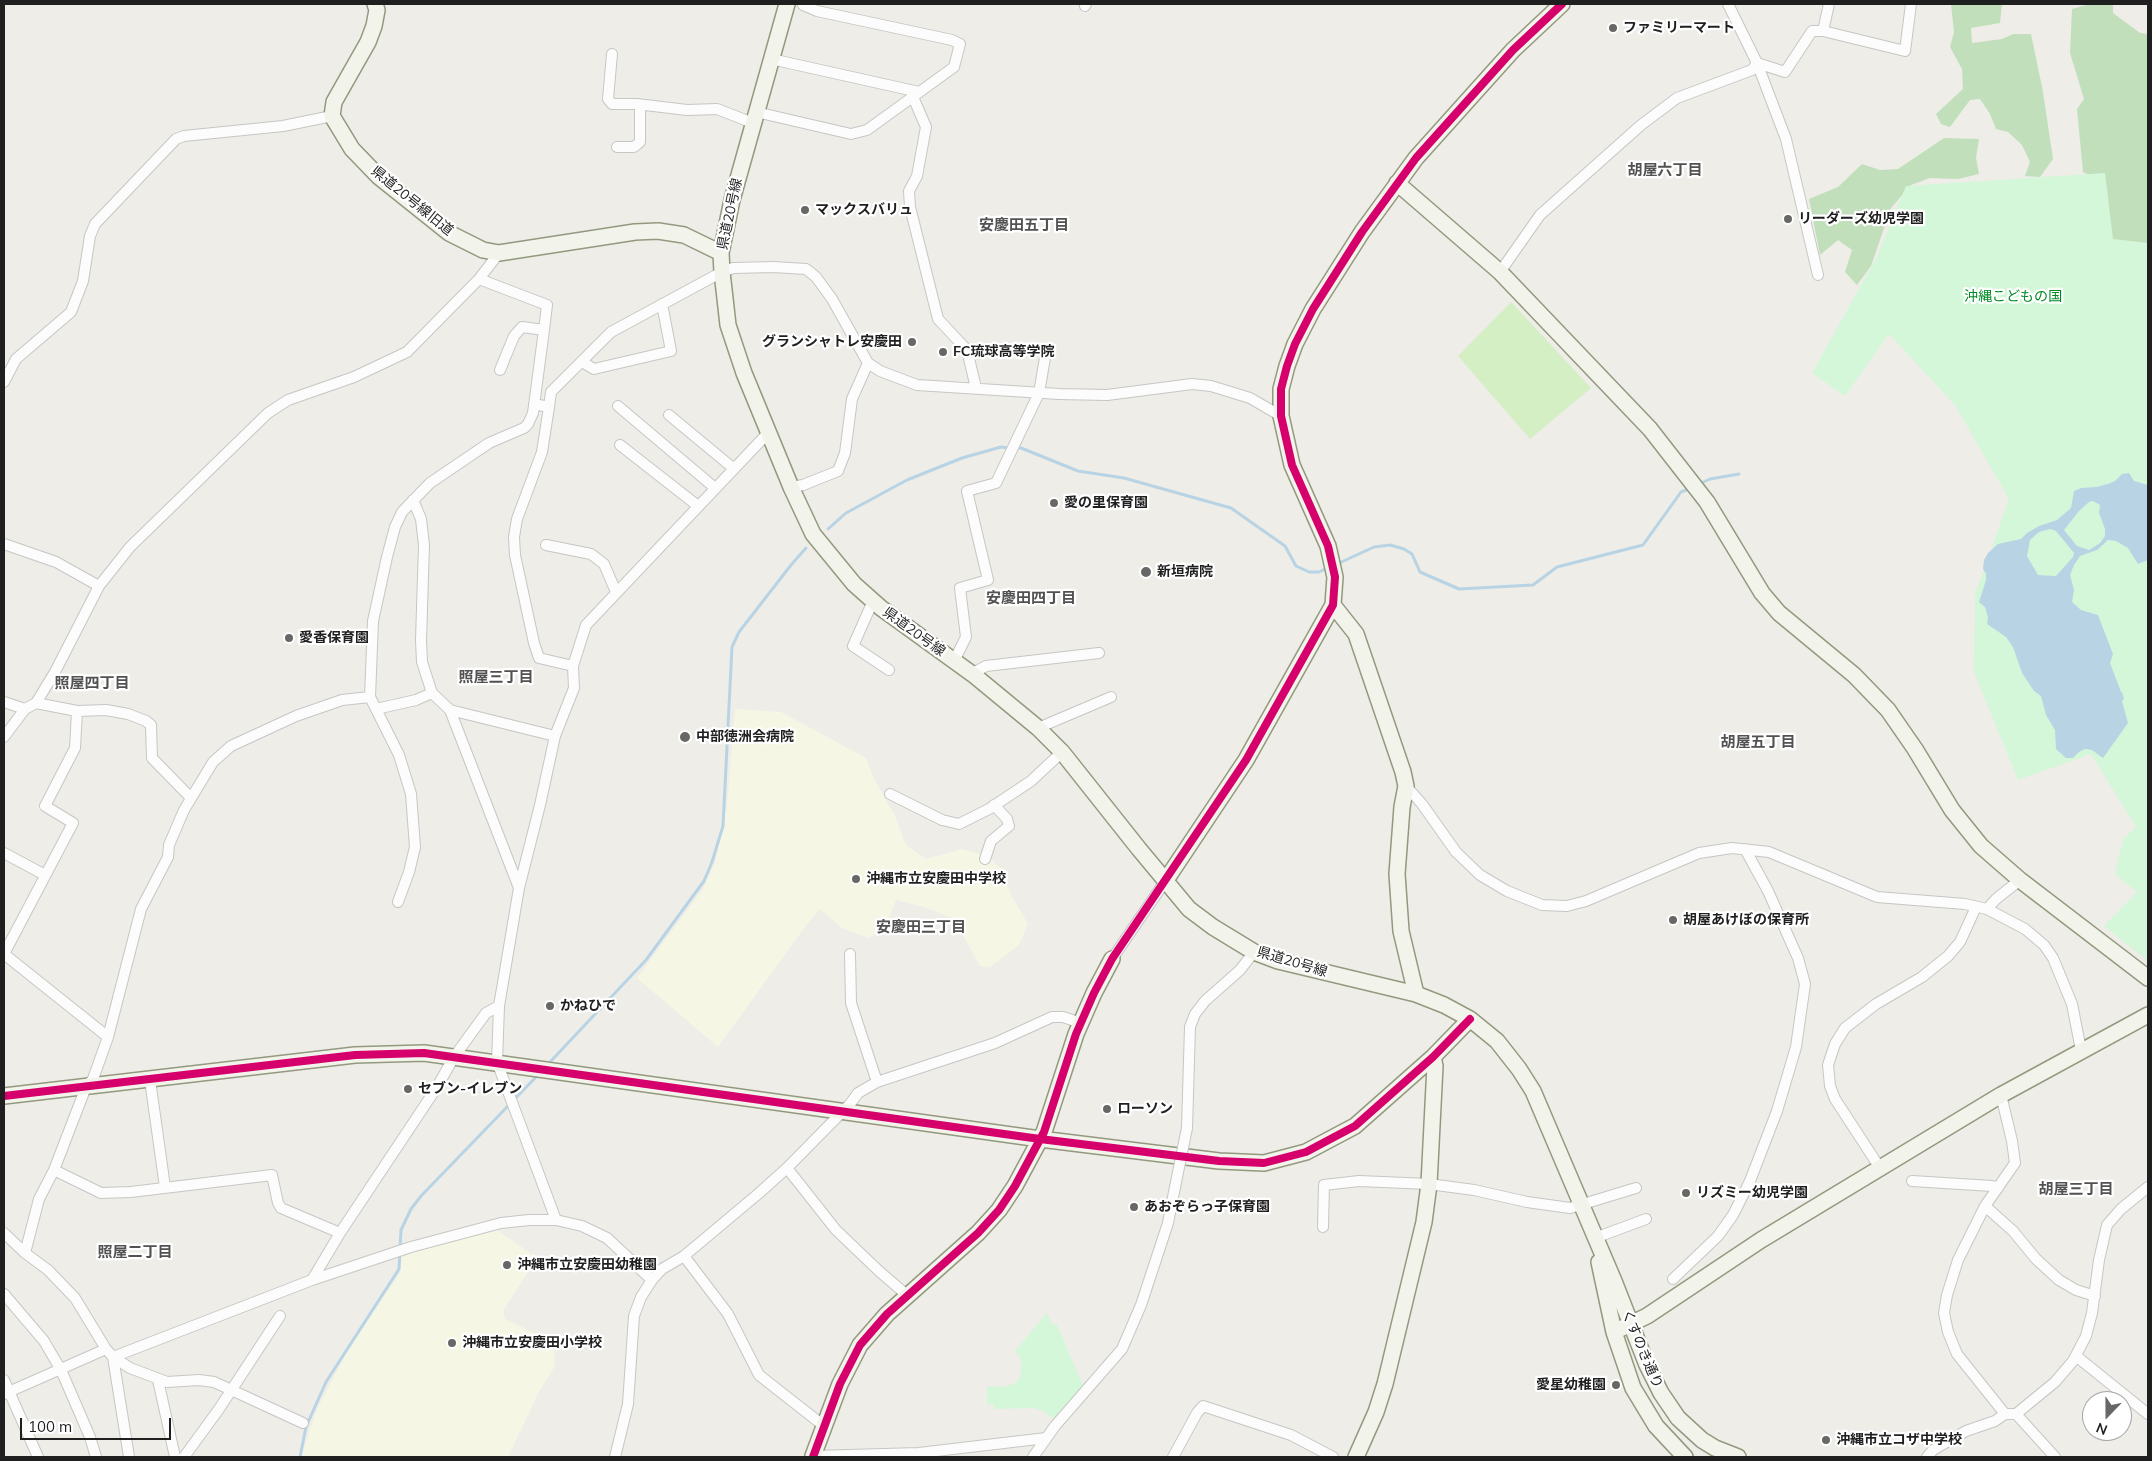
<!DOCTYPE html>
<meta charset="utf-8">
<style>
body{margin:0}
#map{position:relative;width:2152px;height:1461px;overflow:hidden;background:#eeede8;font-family:Mulish,sans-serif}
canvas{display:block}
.frame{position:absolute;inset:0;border:5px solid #1f1f1f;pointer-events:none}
.north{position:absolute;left:2082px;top:1391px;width:50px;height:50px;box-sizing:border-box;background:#fff;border:1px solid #a5a5a5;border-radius:50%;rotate:202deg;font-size:14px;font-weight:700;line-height:20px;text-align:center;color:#1f1f1f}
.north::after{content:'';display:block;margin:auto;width:18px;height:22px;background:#676765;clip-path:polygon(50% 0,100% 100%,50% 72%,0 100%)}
.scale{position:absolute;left:20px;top:1418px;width:151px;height:22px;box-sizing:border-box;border:2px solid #1f1f1f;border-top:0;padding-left:6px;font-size:15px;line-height:18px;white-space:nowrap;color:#1f1f1f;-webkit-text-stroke:4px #fff;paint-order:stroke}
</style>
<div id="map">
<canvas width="2152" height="1461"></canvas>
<div class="frame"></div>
<div class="north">N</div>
<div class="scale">100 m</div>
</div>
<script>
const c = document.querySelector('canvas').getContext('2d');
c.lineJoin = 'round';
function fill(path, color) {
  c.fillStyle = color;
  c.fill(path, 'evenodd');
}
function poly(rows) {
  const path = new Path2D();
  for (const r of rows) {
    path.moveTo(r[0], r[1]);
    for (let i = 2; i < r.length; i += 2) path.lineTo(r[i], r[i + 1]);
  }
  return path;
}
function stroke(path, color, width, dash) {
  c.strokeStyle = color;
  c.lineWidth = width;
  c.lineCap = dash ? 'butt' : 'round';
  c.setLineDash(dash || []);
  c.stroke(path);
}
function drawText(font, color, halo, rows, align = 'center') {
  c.font = font + ' Mulish,"Noto Sans JP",sans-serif';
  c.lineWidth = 4.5;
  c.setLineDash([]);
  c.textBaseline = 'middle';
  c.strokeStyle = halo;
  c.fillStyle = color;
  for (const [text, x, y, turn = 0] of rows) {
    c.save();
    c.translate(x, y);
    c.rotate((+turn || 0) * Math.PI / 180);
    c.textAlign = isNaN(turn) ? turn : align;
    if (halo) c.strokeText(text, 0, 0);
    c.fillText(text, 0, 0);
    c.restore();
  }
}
fill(poly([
 [735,709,781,712,866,758,874,779,895,816,906,845,926,859,962,849,988,856,1001,869,1010,893,1028,924,1019,945,990,967,980,966,954,919,924,907,896,900,885,929,868,938,842,928,820,909,807,924,718,1047,637,978,703,889,715,862,727,807],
 [494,1228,537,1258,503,1311,505,1319,545,1338,554,1348,555,1366,539,1392,508,1457,301,1457,317,1409,347,1352,400,1273,402,1253]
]), '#f5f7e4');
fill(poly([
 [1511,302,1591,388,1530,439,1458,356]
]), '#d4efc4');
fill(poly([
 [1951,4,2002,4,2000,23,1971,28,1972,43,2002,39,2013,34,2031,34,2043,92,2053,159,2040,177,2025,176,2030,162,2022,145,2008,132,1996,129,1990,114,1980,99,1970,100,1950,127,1941,124,1936,114,1963,89,1962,69,1950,47,1954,32],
 [2090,4,2113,4,2113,13,2140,33,2148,34,2148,254,2110,270,2103,181,2083,172,2077,109,2084,99,2070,53,2072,9],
 [1944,138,1979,139,1976,158,1979,174,1958,179,1930,178,1911,185,1891,208,1871,266,1857,285,1845,272,1852,250,1838,240,1820,255,1809,199,1838,187,1862,164,1880,170,1898,169]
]), '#c1dfbb');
fill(poly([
 [2105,173,2113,239,2148,243,2148,961,2104,926,2137,892,2115,874,2123,839,2136,827,2091,754,2018,780,1974,672,1975,595,2009,499,1955,405,1889,334,1845,396,1812,373,1877,257,1906,186],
 [1047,1313,1052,1324,1057,1325,1086,1392,1059,1422,1043,1411,1033,1408,994,1409,994,1405,987,1404,987,1388,989,1386,1001,1387,1014,1384,1019,1379,1022,1366,1020,1357,1015,1351]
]), '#d4f7da');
fill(poly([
 [2129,473,2134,481,2148,485,2148,560,2138,564,2128,548,2116,541,2108,540,2097,550,2080,556,2074,565,2070,575,2074,590,2072,602,2081,610,2098,615,2113,654,2110,663,2121,692,2122,692,2124,699,2122,701,2128,723,2103,758,2092,750,2085,749,2079,752,2073,758,2066,758,2056,749,2055,730,2046,715,2041,696,2034,691,2022,673,2013,647,2006,637,1987,624,1988,617,1985,607,1979,602,1986,580,1986,574,1983,569,1984,560,1988,553,1998,544,2021,539,2027,533,2039,526,2057,520,2071,508,2074,491,2081,488,2096,487,2108,484,2115,481,2122,474],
 [2093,501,2100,505,2099,513,2105,529,2105,536,2100,543,2089,550,2077,546,2064,530,2079,511,2089,502],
 [2050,529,2056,531,2074,553,2073,557,2056,576,2038,575,2027,556,2030,540,2039,532]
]), '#b8d4e4');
stroke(poly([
 [1016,448,1021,448,1078,471,1124,478,1231,508,1285,546,1296,566,1309,572,1319,572,1329,567],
 [1699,484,1710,479,1739,474],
 [828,529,846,513,907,480,962,458,1001,447,1009,448],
 [1337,564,1374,547,1390,545,1404,549,1412,554,1420,572,1459,589,1533,585,1557,567,1643,545,1681,492,1691,488],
 [551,1061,646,960,704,881,712,862,723,826,732,647,739,632,791,565,806,548],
 [300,1457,306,1427,326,1382,399,1269,401,1230,411,1209,421,1196,537,1076]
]), '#b8d4e4', 3);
const street = poly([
 [1728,4,1757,63,1786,139,1818,275],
 [1085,6,1086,4],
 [1823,31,1829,4],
 [612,54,608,99,612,104,637,104,687,110,717,109,753,123],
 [771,59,919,92],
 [1757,63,1785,72,1812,31,1823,31,1905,51,1911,4],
 [913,97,926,127,917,176,909,191,910,207,938,319,967,350,976,388],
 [756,112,851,134,867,130,954,67,960,44,952,40,817,11,803,5],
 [617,147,634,147,640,142,640,105],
 [1500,272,1540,215,1641,125,1677,98,1752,70,1757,63],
 [582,362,594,369,671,351,662,304],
 [500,370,514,336,522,327,544,330],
 [4,382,16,359,71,312,83,281,90,236,95,224,176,139,184,136,283,126,332,116],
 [534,404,549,407,542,452,517,519,514,537,515,555,534,643,539,658,573,666],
 [618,406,715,488],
 [549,407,551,392,611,332,722,272,733,268,773,267,806,269,816,277,832,299,868,363,880,371,917,385,1059,394,1107,395,1192,384,1211,386,1250,398,1281,416],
 [669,415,733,468],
 [620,445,698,506],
 [791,487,803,485,838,471,845,453,852,399,868,363],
 [413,500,421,519,424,545,421,640,422,662,432,693,450,710,519,888],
 [4,544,56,562,99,586],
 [546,545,591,554,604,564,616,592],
 [873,601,853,646,889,670],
 [954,661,966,637,960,588,988,580,967,491,996,483,1039,393,1046,352],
 [971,674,986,666,1099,653],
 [4,702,25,709],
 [36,703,77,711,106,710,128,714,146,721,151,725,152,758,191,798],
 [376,709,416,700,432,693],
 [450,710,555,736],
 [77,711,75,748,45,806,73,823,4,954,108,1037],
 [1038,728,1111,697],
 [4,737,25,709,36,703,55,672,99,586,130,547,268,413,288,400,354,377,407,352,479,279,499,253],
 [1406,786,1422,804,1456,852,1480,875,1507,891,1542,905,1567,906,1586,901,1699,853,1732,848,1769,852,1877,897,1965,904,1987,909,2025,929,2044,945,2053,958,2072,1004,2081,1050],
 [890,794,942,820,959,824,989,809,1031,781,1062,752],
 [4,853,45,875],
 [985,859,991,841,1009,826,1007,819,994,805],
 [398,902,409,872,415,847,411,794,399,755,370,697,373,621,387,557,395,527,402,512,430,483,489,443,524,428,528,424,533,413,544,330,547,305,479,279],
 [1987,909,1996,899,2020,880],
 [850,954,851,1003,877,1082],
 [1112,959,1166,880],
 [150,1080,165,1187],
 [2001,1095,2012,1141,2015,1163,1985,1206,1958,1260,1947,1295,1944,1313,1948,1332,1957,1354,2005,1414],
 [1187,1128,1190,1027,1195,1014,1205,1001,1240,970,1254,952],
 [787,1168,836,1230,880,1272,908,1296],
 [1880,1168,1835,1099,1830,1086,1828,1065,1835,1044,1845,1028,1876,1004,1922,977,1948,956,1960,942,1976,907],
 [54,1170,101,1193,131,1192,272,1175,278,1203,281,1208,340,1233],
 [1912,1181,1992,1186,1998,1188],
 [1985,1206,2013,1231,2036,1259,2059,1280,2076,1290,2095,1296],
 [556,1220,497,1062,499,1006,519,888,540,805,555,736,574,688,573,666,586,625,768,433],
 [1323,1227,1324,1185,1359,1181,1429,1184,1474,1190,1527,1202,1570,1208,1636,1188],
 [4,1233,25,1253,48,1270,75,1298,106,1349,113,1357,130,1368,167,1382,199,1380,214,1382,303,1423],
 [1595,1238,1646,1219],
 [25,1253,39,1199,54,1170,86,1087,93,1079,108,1037,141,909,168,857,169,845,184,810,213,762,231,746,296,716,342,700,370,697],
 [684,1256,728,1314,759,1375,824,1426],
 [1673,1279,1718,1236,1733,1215,1750,1181,1777,1111,1796,1047,1805,984,1798,958,1768,891,1745,849],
 [312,1280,340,1233,437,1087,454,1057,486,1013,499,1006],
 [4,1294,44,1341,61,1370,90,1437,96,1457],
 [2076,1356,2148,1414],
 [113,1357,312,1280,411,1247,501,1223,529,1220,556,1220,582,1226,607,1238,652,1280],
 [113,1357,129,1457],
 [4,1380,38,1457],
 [158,1380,175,1457],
 [4,1394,106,1349],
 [2016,1414,2055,1457],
 [184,1457,219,1409,280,1316],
 [615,1457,628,1404,634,1316,641,1297,652,1280,662,1269,684,1256,758,1194,787,1168,850,1104,858,1093,877,1082,995,1043,1052,1017,1063,1017,1081,1023],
 [813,1457,813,1456,919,1453,1046,1438],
 [1033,1457,1055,1426,1122,1349,1141,1305,1168,1223,1175,1187],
 [1173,1457,1197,1413,1203,1406,1291,1435,1333,1457],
 [1927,1457,1933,1450,1966,1431,1995,1421,2005,1414,2016,1414,2055,1382,2073,1361,2086,1336,2092,1313,2099,1260,2107,1225,2121,1209,2148,1187]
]);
const secondary = poly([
 [375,4,377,10,374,26,368,42,334,102,332,116,352,149,379,177,449,233,483,250,499,253,635,232,658,231,684,235,721,253],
 [787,4,732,200,721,253,722,272,728,325,744,373,791,487,813,534,854,584,881,608,975,676,1038,728,1062,752,1139,849,1189,909,1213,927,1254,952,1278,961,1416,994,1444,1005,1470,1019,1497,1041,1519,1069,1533,1091,1614,1281,1647,1365,1661,1393,1678,1418,1702,1440,1715,1448,1738,1457],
 [1397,183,1500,272,1650,429,1707,502,1762,593,1779,613,1854,675,1888,710,1915,749,1952,810,1981,846,2020,880,2148,978],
 [1333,605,1356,634,1403,772,1406,786,1402,807,1397,874,1401,931,1416,994],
 [1166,880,1246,760,1333,605,1335,577,1328,546,1292,465,1281,416,1281,389,1287,366,1295,344,1313,309,1362,232,1416,158,1513,50,1562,4],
 [4,1096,355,1055,424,1053,1040,1139,1219,1161,1264,1163,1306,1152,1355,1126,1433,1057,1470,1019],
 [1599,1262,1614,1332,1633,1388,1656,1426,1685,1457],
 [1614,1332,1647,1316,1761,1240,2001,1095,2148,1015],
 [813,1456,840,1384,860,1345,887,1314,978,1233,999,1210,1015,1186,1044,1132,1076,1034,1094,993,1112,959],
 [1356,1457,1376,1412,1385,1384,1424,1222,1429,1184,1435,1066,1433,1057]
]);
stroke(street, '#c6c6c4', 12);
stroke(secondary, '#93997f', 18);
stroke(street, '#fcfcfc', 10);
stroke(secondary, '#f2f4eb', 15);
const streetBridge = poly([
 [1175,1187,1187,1128]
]);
stroke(streetBridge, '#c6c6c4', 12, []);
stroke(streetBridge, '#fcfcfc', 10);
stroke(poly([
 [4,1096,355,1055,424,1053,1040,1139,1219,1161,1264,1163,1306,1152,1355,1126,1433,1057,1470,1019],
 [813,1457,840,1384,860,1345,887,1314,978,1233,999,1210,1015,1186,1044,1132,1076,1034,1094,993,1112,959,1246,760,1333,605,1335,577,1328,546,1292,465,1281,416,1281,389,1287,366,1295,344,1313,309,1362,232,1416,158,1513,50,1562,4]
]), '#d6006c', 8);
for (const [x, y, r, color] of [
 [1613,28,5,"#676765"],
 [805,210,5,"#676765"],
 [1788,219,5,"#676765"],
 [912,342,5,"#676765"],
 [943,352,5,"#676765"],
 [1054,503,5,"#676765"],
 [1146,572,6,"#676765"],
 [289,638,5,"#676765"],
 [685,737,6,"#676765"],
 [856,879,5,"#676765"],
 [1673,920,5,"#676765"],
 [550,1006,5,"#676765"],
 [408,1089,5,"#676765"],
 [1107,1109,5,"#676765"],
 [1686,1193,5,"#676765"],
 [1134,1207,5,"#676765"],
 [507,1265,5,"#676765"],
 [452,1343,5,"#676765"],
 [1616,1385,5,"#676765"],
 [1826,1440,5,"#676765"]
]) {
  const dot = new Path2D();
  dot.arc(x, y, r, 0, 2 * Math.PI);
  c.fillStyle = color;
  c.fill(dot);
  stroke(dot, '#fff', 2);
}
drawText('bold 14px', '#1f1f1f', '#fff', [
 ["ファミリーマート",1623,28],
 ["マックスバリュ",815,210],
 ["リーダーズ幼児学園",1798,219],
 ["グランシャトレ安慶田",902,342,"right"],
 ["FC琉球高等学院",953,352],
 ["愛の里保育園",1064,503],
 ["新垣病院",1157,572],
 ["愛香保育園",299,638],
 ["中部徳洲会病院",696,737],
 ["沖縄市立安慶田中学校",866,879],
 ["胡屋あけぼの保育所",1683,920],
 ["かねひで",560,1006],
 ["セブン-イレブン",418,1089],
 ["ローソン",1117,1109],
 ["リズミー幼児学園",1696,1193],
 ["あおぞらっ子保育園",1144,1207],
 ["沖縄市立安慶田幼稚園",517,1265],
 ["沖縄市立安慶田小学校",462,1343],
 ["愛星幼稚園",1606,1385,"right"],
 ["沖縄市立コザ中学校",1836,1440]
], 'left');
drawText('14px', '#1f1f1f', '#fff', [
 ["県道20号線旧道",412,201,39],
 ["県道20号線",730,214,-78],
 ["県道20号線",914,632,36],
 ["県道20号線",1292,962,17],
 ["くすのき通り",1642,1349,67]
]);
drawText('14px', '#018a24', '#fff', [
 ["沖縄こどもの国",2013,297]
]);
drawText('bold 15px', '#525252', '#fff', [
 ["胡屋六丁目",1665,170],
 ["安慶田五丁目",1024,225],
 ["安慶田四丁目",1031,598],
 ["照屋三丁目",496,677],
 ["照屋四丁目",92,683],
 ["胡屋五丁目",1758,742],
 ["安慶田三丁目",921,927],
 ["胡屋三丁目",2076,1189],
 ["照屋二丁目",135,1252]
]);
</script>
